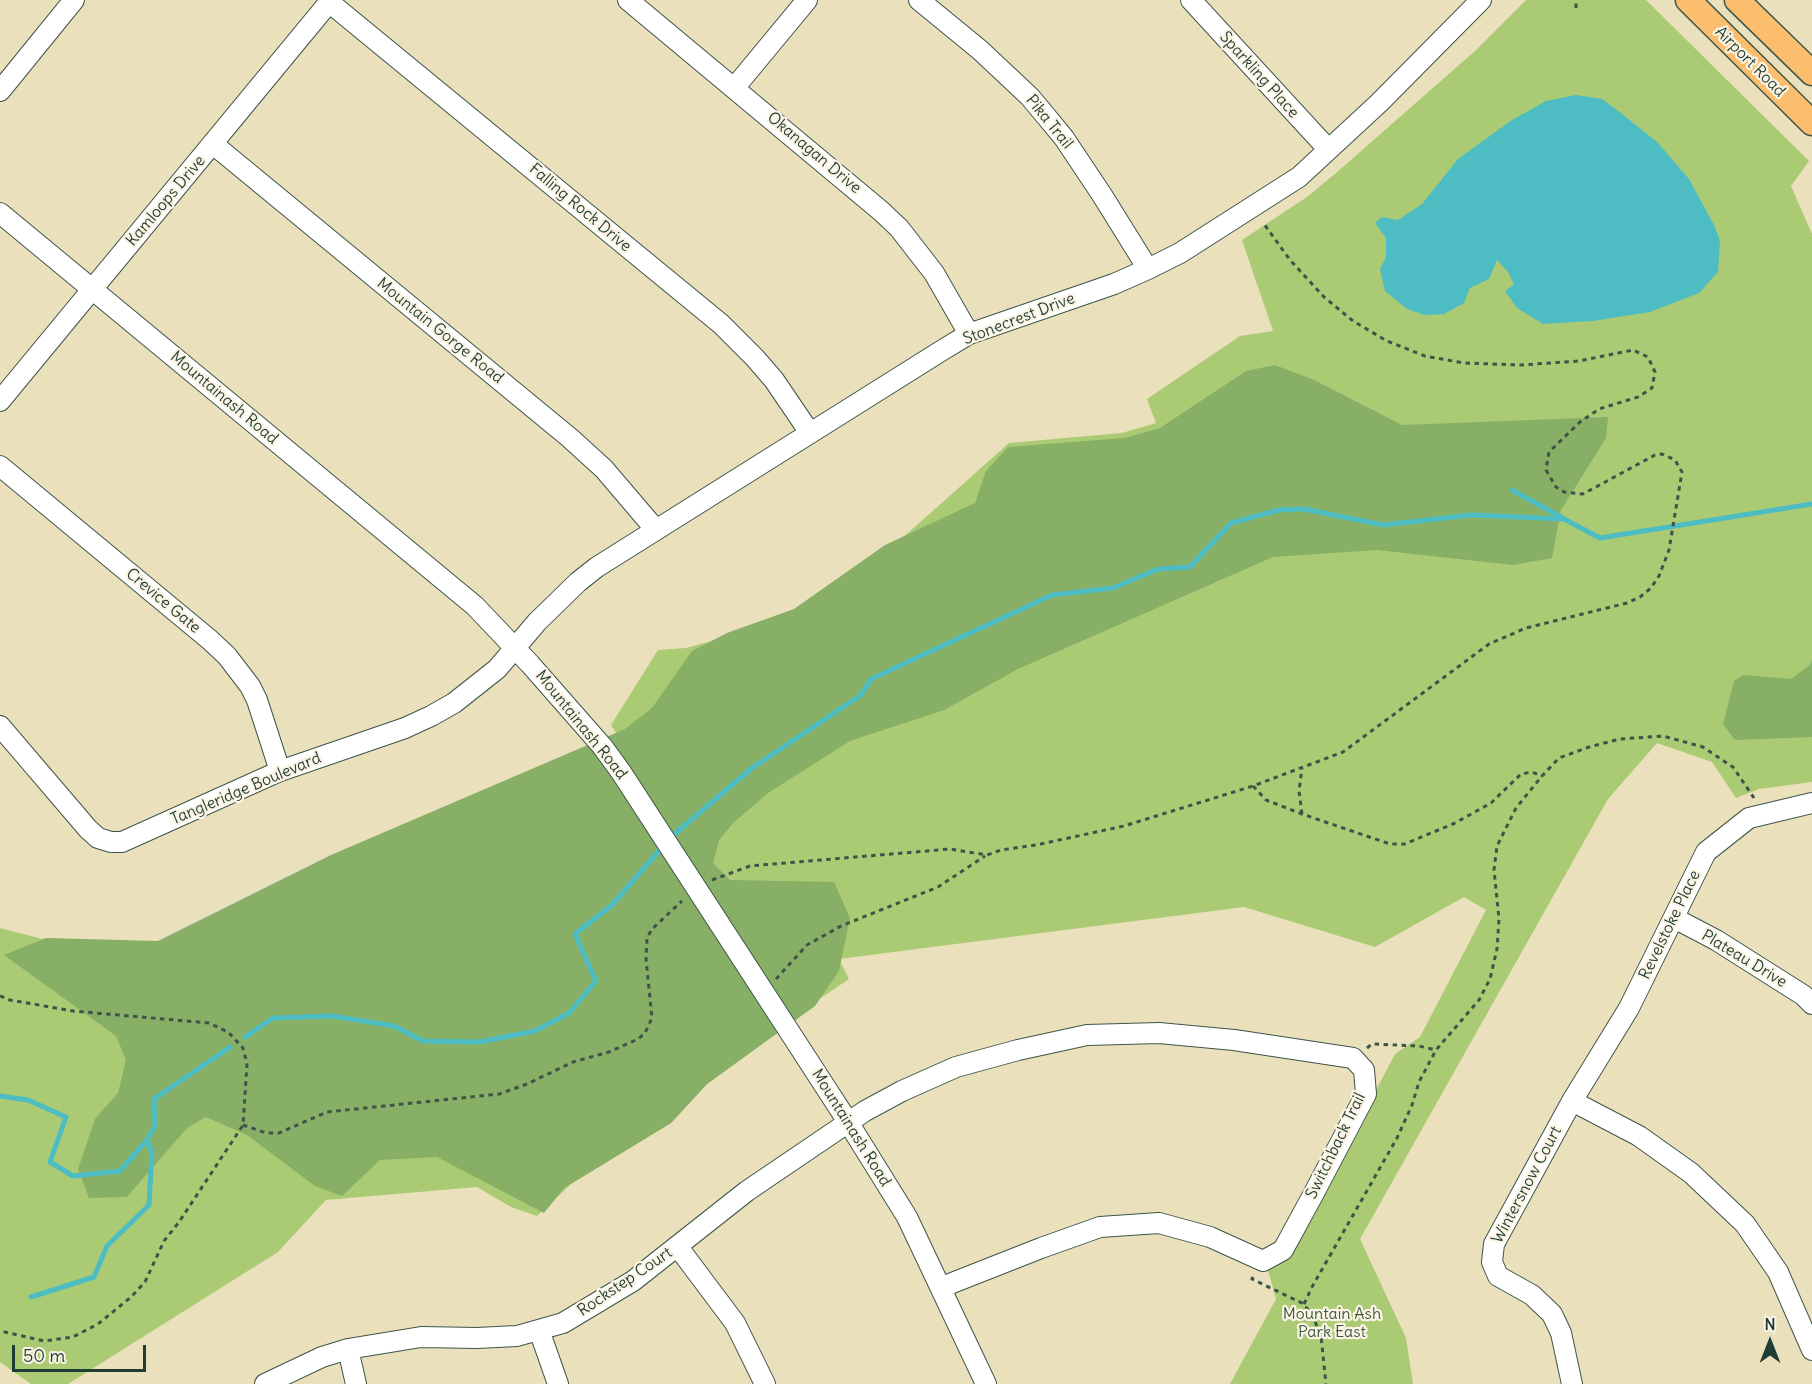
<!DOCTYPE html>
<style>
body{margin:0}
#map{position:relative;width:1812px;height:1384px;overflow:hidden;background:#eae0bc;font-family:Delius,sans-serif}
canvas{display:block}
.north{position:absolute;left:1740px;top:1312px;width:60px;height:60px;-webkit-text-stroke:4px #fcf5e5;paint-order:stroke;rotate:0deg;font-size:16px;font-weight:700;line-height:24px;text-align:center;color:#1f3d34}
.north::after{content:'';display:block;margin:auto;width:21px;height:27px;background:#1f3d34;clip-path:polygon(50% 0,100% 100%,50% 72%,0 100%)}
.scale{position:absolute;left:12px;top:1345px;width:134px;height:27px;box-sizing:border-box;border:3px solid #1f3d34;border-top:0;padding-left:8px;font-size:18px;line-height:21px;white-space:nowrap;color:#1f3d34;-webkit-text-stroke:4px #fcf5e5;paint-order:stroke}
</style>
<div id="map">
<canvas width="1812" height="1384"></canvas>
<div class="north">N</div>
<div class="scale">50 m</div>
</div>
<script>
const c = document.querySelector('canvas').getContext('2d');
c.lineJoin = 'round';
function fill(path, color) {
  c.fillStyle = color;
  c.fill(path, 'evenodd');
}
function poly(rows) {
  const path = new Path2D();
  for (const r of rows) {
    path.moveTo(r[0], r[1]);
    for (let i = 2; i < r.length; i += 2) path.lineTo(r[i], r[i + 1]);
  }
  return path;
}
function stroke(path, color, width, dash) {
  c.strokeStyle = color;
  c.lineWidth = width;
  c.lineCap = dash ? 'butt' : 'round';
  c.setLineDash(dash || []);
  c.stroke(path);
}
function drawText(font, color, halo, rows, align = 'center') {
  c.font = font + ' Delius,sans-serif';
  c.lineWidth = 4.5;
  c.setLineDash([]);
  c.textBaseline = 'middle';
  c.strokeStyle = halo;
  c.fillStyle = color;
  for (const [text, x, y, turn = 0] of rows) {
    c.save();
    c.translate(x, y);
    c.rotate((+turn || 0) * Math.PI / 180);
    c.textAlign = isNaN(turn) ? turn : align;
    if (halo) c.strokeText(text, 0, 0);
    c.fillText(text, 0, 0);
    c.restore();
  }
}
fill(poly([
 [1526,0,1646,0,1809,161,1791,186,1812,234,1812,782,1759,789,1736,798,1712,762,1657,743,1608,799,1360,1239,1406,1338,1413,1384,1230,1384,1276,1299,1268,1270,1290,1254,1395,1054,1420,1037,1486,910,1464,897,1375,947,1244,907,839,959,849,979,800,1012,611,725,658,650,686,648,815,613,853,582,1009,443,1122,433,1156,423,1147,399,1240,336,1273,331,1242,240,1307,197,1336,173,1475,51],
 [0,928,120,959,759,1046,707,1084,671,1123,571,1184,537,1216,511,1207,477,1187,326,1200,278,1252,68,1384,31,1384,0,1362]
]), '#aacb73');
fill(poly([
 [1275,365,1314,380,1402,425,1608,417,1606,438,1561,510,1552,558,1513,565,1377,550,1273,557,1018,669,944,710,850,741,768,793,734,822,719,840,713,863,730,880,834,882,850,918,839,971,815,1006,707,1084,671,1123,564,1188,544,1213,437,1157,380,1160,342,1196,315,1186,247,1135,206,1117,187,1128,127,1197,89,1198,78,1169,95,1119,118,1093,126,1060,116,1036,4,955,46,938,158,941,331,855,625,729,652,708,692,651,727,633,794,609,885,545,975,503,986,471,1008,447,1125,438,1160,428,1246,371],
 [1812,660,1812,737,1735,740,1723,724,1734,681,1743,675,1791,679,1810,665]
]), '#87af65');
fill(poly([
 [1576,95,1602,99,1622,114,1657,142,1689,179,1715,227,1720,241,1718,272,1699,293,1650,312,1593,321,1543,324,1517,308,1505,291,1514,284,1508,272,1497,260,1489,279,1470,288,1464,303,1444,314,1425,315,1407,309,1385,291,1380,269,1386,257,1386,238,1375,223,1382,217,1398,220,1422,204,1458,159,1512,120,1546,101]
]), '#4ebcc3');
stroke(poly([
 [1512,490,1563,518],
 [245,1037,273,1018,332,1016,394,1026,423,1041,479,1042,535,1031,569,1013,596,981,575,934,612,905,671,837,752,768,861,695,871,679,1052,595,1113,588,1158,569,1190,567,1231,523,1279,510,1304,509,1383,525,1471,515,1564,519,1600,538,1812,504],
 [0,1096,28,1100,66,1117,50,1162,73,1176,120,1171,147,1140,155,1126,154,1099,230,1047],
 [31,1297,94,1277,107,1246,149,1205,152,1152,147,1140]
]), '#4ebcc3', 5);
const minor = poly([
 [628,0,881,211,899,228,934,273,969,334],
 [919,0,980,50,1030,97,1045,115,1064,138,1102,195,1148,269],
 [1191,0,1328,149],
 [329,2,721,324,755,358,774,380,810,433],
 [735,87,807,0],
 [0,91,74,0],
 [213,144,570,438,604,469,656,530],
 [0,213,475,606,530,664,602,746,621,772],
 [0,401,331,0],
 [0,466,210,640,227,656,250,686,257,700,280,771],
 [0,726,88,829,98,838,111,842,122,842,280,771,405,728,431,716,454,703,497,669,537,622,578,582,597,567,941,351,969,334,1114,284,1148,269,1180,253,1299,177,1379,103,1481,0],
 [1674,918,1716,940,1803,995,1812,1004],
 [719,923,848,1122,907,1217,986,1384],
 [1572,1101,1639,1136,1691,1173,1745,1224,1778,1272,1812,1350],
 [678,1247,735,1323,765,1384],
 [539,1330,558,1384],
 [348,1349,356,1384],
 [265,1384,322,1357,348,1349,421,1337,477,1338,517,1336,563,1323,633,1281,747,1191,865,1111,902,1091,956,1067,1018,1050,1087,1035,1159,1033,1234,1040,1353,1058,1364,1070,1366,1094,1314,1193,1283,1250,1263,1261,1210,1237,1159,1223,1100,1227,1041,1248,942,1287],
 [1572,1384,1561,1333,1552,1314,1532,1295,1498,1276,1492,1262,1494,1244,1572,1101,1629,1008,1706,852,1749,818,1812,803]
]);
const major = poly([
 [1688,0,1812,123],
 [1737,0,1812,73]
]);
stroke(minor, '#3d5548', 22);
stroke(major, '#3d5548', 27);
stroke(poly([
 [1576,8,1576,0],
 [1253,786,1266,800,1302,814,1390,844,1405,844,1455,823,1491,803,1521,774,1532,772,1542,776],
 [1302,814,1299,791,1302,768],
 [712,880,750,866,950,849,987,855,1001,850,1036,845,1124,826,1253,786,1343,752,1489,644,1526,628,1627,603,1640,597,1651,588,1659,576,1669,550,1682,472,1675,460,1662,454,1655,455,1583,494,1564,492,1556,487,1546,470,1549,452,1580,422,1599,409,1638,397,1652,388,1655,372,1648,357,1633,350,1579,361,1521,365,1464,363,1425,356,1387,341,1353,321,1324,297,1290,260,1264,224],
 [776,979,807,945,841,926,938,887,985,856],
 [0,996,10,1000,73,1011,209,1023,228,1032,243,1048,247,1064,243,1125,179,1222,164,1241,145,1282,131,1297,98,1324,73,1337,44,1341,0,1331],
 [1367,1048,1372,1044,1419,1046,1436,1050],
 [243,1125,266,1133,279,1133,327,1112,499,1094,527,1084,573,1062,609,1052,638,1039,645,1033,652,1018,646,959,647,938,652,929,682,901],
 [1253,1277,1252,1279,1304,1304,1314,1319,1321,1336,1326,1384],
 [1304,1304,1312,1287,1397,1138,1412,1105,1419,1082,1436,1050,1479,1000,1490,979,1497,949,1499,919,1494,870,1497,846,1516,808,1542,776,1559,758,1589,747,1620,739,1663,736,1703,747,1733,767,1754,798]
]), '#3d5548', 3, [4.5, 4.5]);
stroke(minor, '#fff', 20);
stroke(major, '#fabe6e', 24);
const minorBridge = poly([
 [621,772,719,923]
]);
stroke(minorBridge, '#3d5548', 22, []);
stroke(minorBridge, '#fff', 20);
drawText('16px', '#1f3d34', '#fcf5e5', [
 ["Airport Road",1750,62,45],
 ["Sparkling Place",1259,75,48],
 ["Pika Trail",1049,122,51],
 ["Okanagan Drive",814,153,40],
 ["Kamloops Drive",166,201,-50],
 ["Falling Rock Drive",580,208,40],
 ["Stonecrest Drive",1019,319,-21],
 ["Mountain Gorge Road",440,331,39],
 ["Mountainash Road",224,398,40],
 ["Crevice Gate",163,601,40],
 ["Mountainash Road",581,725,51],
 ["Tangleridge Boulevard",246,789,-23],
 ["Revelstoke Place",1670,925,-64],
 ["Plateau Drive",1744,959,31],
 ["Mountainash Road",851,1128,58],
 ["Switchback Trail",1336,1146,-64],
 ["Wintersnow Court",1527,1185,-62],
 ["Rockstep Court",625,1282,-34]
]);
drawText('16px', '#3b5941', '#fcf5e5', [
 ["Mountain Ash",1332,1314],
 ["Park East",1332,1332]
]);
</script>
